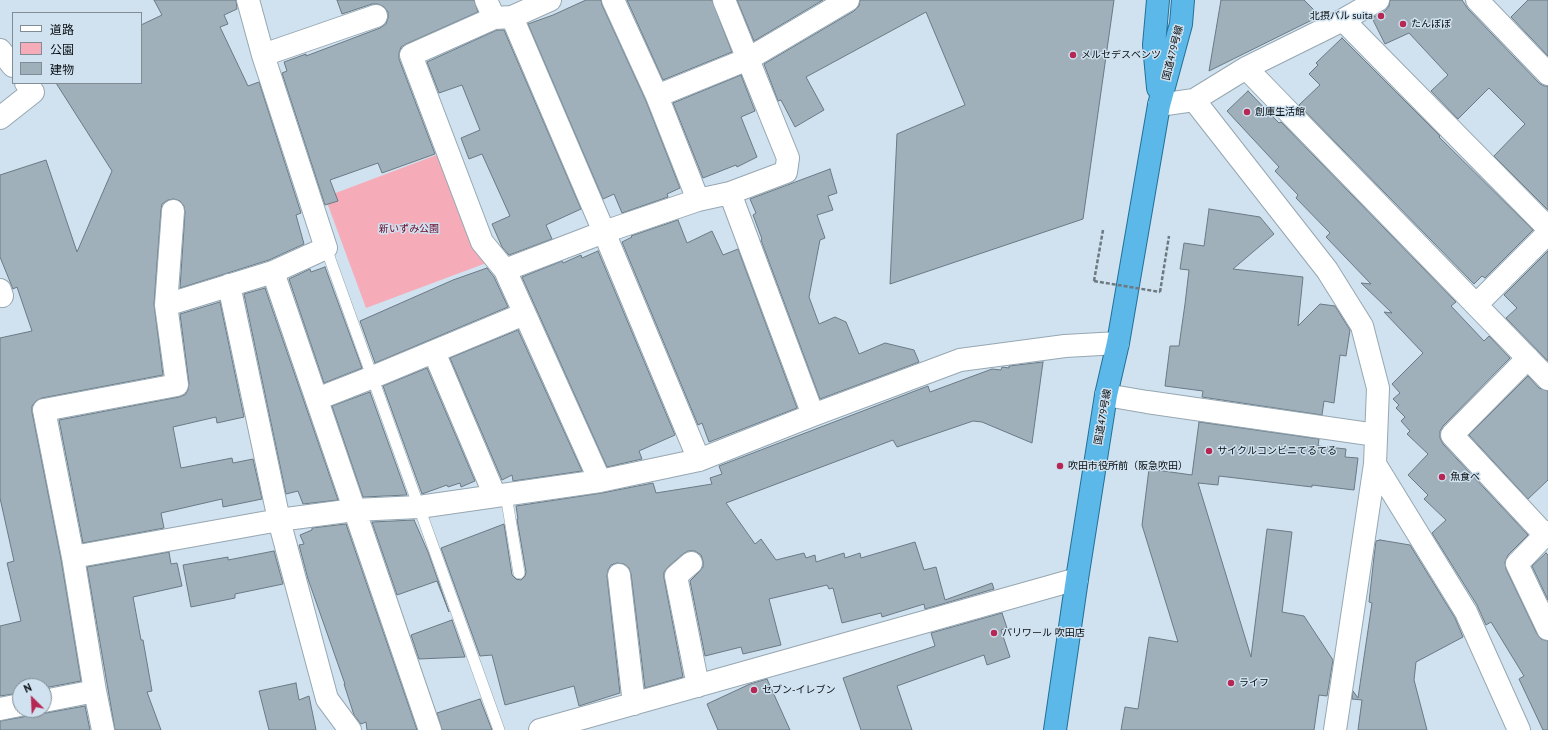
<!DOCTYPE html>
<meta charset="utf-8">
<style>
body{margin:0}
#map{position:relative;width:1548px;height:730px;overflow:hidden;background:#d0e2ef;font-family:"PT Sans","Noto Sans JP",sans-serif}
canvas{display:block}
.legend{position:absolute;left:12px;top:12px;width:130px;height:72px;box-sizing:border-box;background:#d0e2ef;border:1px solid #808c96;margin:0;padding:5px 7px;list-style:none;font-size:12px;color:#070c10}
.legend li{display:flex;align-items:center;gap:8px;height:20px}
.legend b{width:20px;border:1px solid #808c96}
.north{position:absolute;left:12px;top:678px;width:40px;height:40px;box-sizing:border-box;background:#d0e2ef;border:1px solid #808c96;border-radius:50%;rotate:336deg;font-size:11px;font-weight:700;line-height:16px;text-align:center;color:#070c10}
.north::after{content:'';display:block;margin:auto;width:14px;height:18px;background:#b62753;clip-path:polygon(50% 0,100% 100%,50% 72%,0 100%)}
</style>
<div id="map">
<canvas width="1548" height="730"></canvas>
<ul class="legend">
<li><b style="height:5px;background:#fff"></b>道路</li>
<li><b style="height:11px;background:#f5acb8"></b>公園</li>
<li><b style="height:11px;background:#9fb0bb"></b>建物</li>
</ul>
<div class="north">N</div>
</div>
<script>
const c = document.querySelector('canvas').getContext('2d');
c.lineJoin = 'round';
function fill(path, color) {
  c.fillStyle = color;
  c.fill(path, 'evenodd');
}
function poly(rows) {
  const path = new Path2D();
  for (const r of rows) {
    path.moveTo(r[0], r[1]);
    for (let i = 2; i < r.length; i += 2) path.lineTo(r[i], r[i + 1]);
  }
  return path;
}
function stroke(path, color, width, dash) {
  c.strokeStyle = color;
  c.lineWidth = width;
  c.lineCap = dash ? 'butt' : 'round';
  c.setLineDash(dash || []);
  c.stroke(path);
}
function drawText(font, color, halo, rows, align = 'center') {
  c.font = font + ' "PT Sans","Noto Sans JP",sans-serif';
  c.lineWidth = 3;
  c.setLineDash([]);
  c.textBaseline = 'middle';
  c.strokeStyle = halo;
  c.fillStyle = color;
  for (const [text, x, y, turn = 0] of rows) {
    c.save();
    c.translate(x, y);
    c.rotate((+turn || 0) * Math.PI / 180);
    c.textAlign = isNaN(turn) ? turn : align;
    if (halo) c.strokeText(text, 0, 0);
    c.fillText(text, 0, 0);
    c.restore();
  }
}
fill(poly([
 [447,151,489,262,366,308,325,197]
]), '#f5acb8');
const building = poly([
 [154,0,236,0,237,9,224,15,228,24,220,27,248,86,259,82,301,213,296,215,304,244,269,260,180,288,185,212,184,206,180,201,174,199,168,200,162,204,161,210,154,304,163,375,42,398,36,401,32,406,32,412,61,559,81,681,44,688,44,686,20,686,20,693,0,696,0,626,21,621,7,563,14,561,0,498,0,338,32,331,17,287,13,289,0,257,0,175,46,160,77,252,112,171,56,83,141,83,141,25,162,15,154,0],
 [337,0,474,0,478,12,406,44,401,47,399,53,399,59,435,154,382,173,378,163,330,180,338,201,325,205,282,73,287,71,284,62,306,54,306,56,380,28,386,24,388,18,388,12,384,7,378,4,372,4,342,14,337,0],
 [586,0,601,0,602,5,646,101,680,188,667,194,668,197,622,213,614,194,603,199,528,24,553,15,586,0],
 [627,0,712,0,732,52,663,80,627,0],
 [737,0,823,0,754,41,737,0],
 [860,0,1114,0,1083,219,890,284,897,134,965,105,926,12,806,77,824,110,795,127,781,100,778,101,764,64,854,11,859,6,860,0],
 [1221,0,1304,0,1320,16,1209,71,1221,0],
 [1390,0,1462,0,1468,9,1539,83,1544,86,1548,86,1548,210,1494,156,1525,124,1489,88,1458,119,1431,91,1448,75,1409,33,1385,44,1372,18,1385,11,1389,6,1390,0],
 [1528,0,1548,0,1548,56,1511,17,1528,0],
 [497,30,504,30,581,209,546,225,552,239,509,255,502,247,492,224,510,216,482,154,469,159,461,138,480,130,462,85,439,93,427,62,497,30],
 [1342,38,1440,136,1439,137,1533,230,1485,278,1482,276,1474,284,1299,105,1320,85,1309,74,1318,65,1316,63,1342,38],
 [741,75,755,111,741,117,757,157,737,167,736,165,703,178,673,103,741,75],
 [1248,91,1279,123,1281,122,1456,302,1451,306,1484,341,1489,336,1510,358,1443,426,1440,431,1440,438,1443,444,1528,535,1508,555,1505,562,1506,569,1537,634,1541,639,1548,641,1548,730,1543,730,1519,679,1524,676,1491,622,1486,625,1477,605,1432,533,1446,520,1424,499,1428,495,1408,475,1428,454,1407,434,1410,431,1401,421,1405,417,1396,408,1399,405,1393,399,1400,393,1392,384,1423,353,1384,312,1392,313,1361,283,1371,284,1326,237,1330,233,1296,198,1298,195,1275,171,1279,167,1227,111,1248,91],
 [830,169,837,193,828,196,833,210,817,215,825,238,820,240,809,297,819,324,835,317,846,322,859,354,885,343,914,350,919,362,820,399,761,240,762,239,753,215,756,213,750,199,830,169],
 [1209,209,1260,217,1274,234,1233,269,1303,277,1298,326,1320,304,1335,306,1350,330,1346,356,1340,355,1334,403,1324,401,1322,415,1202,397,1203,391,1165,386,1170,346,1179,346,1185,304,1189,270,1180,269,1184,243,1204,246,1209,209],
 [678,220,687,243,712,231,723,255,738,249,797,408,709,442,702,423,698,425,622,242,632,237,631,236,678,220],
 [598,251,675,435,639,451,642,459,607,467,522,277,562,261,563,263,581,255,582,258,598,251],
 [1548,251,1548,361,1506,318,1517,308,1504,295,1548,251],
 [325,267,362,368,324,383,289,279,310,269,311,272,325,267],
 [487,268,494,277,508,307,375,363,360,321,453,280,487,268],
 [265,288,338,500,303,504,298,491,286,494,244,294,265,288],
 [220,302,244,417,217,423,216,417,173,427,181,468,232,458,233,463,253,459,262,499,223,507,222,499,161,513,164,528,83,543,59,420,179,397,185,395,188,390,189,383,180,314,220,302],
 [518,330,582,471,513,481,512,475,502,480,450,358,518,330],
 [1043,362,1032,443,982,422,973,421,897,447,893,440,726,503,755,544,761,539,776,560,804,553,806,558,815,555,816,562,844,553,845,558,860,553,861,558,915,542,924,570,936,567,945,600,992,583,994,589,925,609,924,604,882,617,881,613,842,623,833,588,829,589,827,585,769,599,781,645,743,654,741,647,705,656,690,581,699,572,703,567,703,561,701,555,695,551,688,551,683,554,668,567,664,572,664,578,683,677,645,688,631,574,629,568,624,564,617,563,611,565,608,570,607,576,620,693,579,706,574,686,505,705,492,655,480,656,441,548,504,524,512,575,516,579,521,580,525,576,526,572,517,519,518,519,516,506,602,493,653,483,656,493,712,484,710,478,722,474,719,466,928,386,930,392,992,369,1001,370,1002,367,1009,368,1009,366,1043,362],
 [427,368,475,481,461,487,460,483,448,487,447,485,422,494,383,386,427,368],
 [1528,376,1539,388,1548,391,1548,480,1528,499,1469,435,1528,376],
 [370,392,407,495,363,497,332,406,370,392],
 [1199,422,1319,439,1318,446,1346,449,1345,457,1358,458,1354,490,1312,485,1312,487,1219,476,1218,485,1198,483,1251,657,1267,529,1292,532,1282,612,1304,616,1333,660,1327,696,1319,695,1314,730,1121,730,1125,707,1138,709,1149,637,1178,642,1142,525,1149,469,1192,475,1199,422],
 [414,520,428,552,449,612,437,581,397,595,372,522,414,520],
 [346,524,417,730,367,730,366,722,361,724,354,715,344,684,345,684,308,579,299,545,304,544,300,535,312,530,312,528,346,524],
 [1380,540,1410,545,1455,618,1463,637,1416,662,1414,680,1427,730,1358,730,1362,700,1352,699,1353,691,1358,698,1372,603,1369,602,1374,557,1376,541,1380,540],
 [274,551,283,584,235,594,235,598,191,607,183,565,228,557,228,560,274,551],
 [169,552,171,564,177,563,182,586,133,597,141,640,143,640,152,691,147,692,161,730,115,730,87,567,169,552],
 [1546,553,1548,555,1548,600,1532,566,1546,553],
 [1002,613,1007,628,1001,630,1010,657,987,665,984,655,897,686,912,730,861,730,843,678,935,646,931,633,1002,613],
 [452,620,465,657,419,659,411,635,452,620],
 [767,679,790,730,718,730,707,704,750,684,767,679],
 [296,683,299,700,309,696,316,730,269,730,259,691,296,683],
 [480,699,492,730,442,730,437,713,480,699],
 [85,706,90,730,0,730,0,721,23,717,28,715,31,710,46,713,85,706]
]);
fill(building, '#9fb0bb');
stroke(building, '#6a7a85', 1);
const service = poly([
 [326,248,499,730],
 [506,495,519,573]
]);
const minor = poly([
 [486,0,494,18],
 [550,0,512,17,494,18,411,55,482,242,505,270,604,232,698,200,730,193],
 [613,0,657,96,698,200],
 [724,0,788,158,786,172,730,193,813,415],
 [1477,0,1548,74],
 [512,17,604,232,699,460],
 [1343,20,1548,228],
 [0,50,13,66],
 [263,55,376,16],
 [1246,68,1548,379],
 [657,96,748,59,848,0],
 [1194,100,1327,270,1362,326,1378,388,1375,464,1466,612,1519,730],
 [1159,105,1194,100,1246,68,1343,20,1378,0],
 [0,118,33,92,26,83],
 [505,270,600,481],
 [273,272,430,730],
 [229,285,279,520,327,699,350,730],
 [0,290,2,296],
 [166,305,273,272,326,248,263,55,248,0],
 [1476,305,1548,233],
 [434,352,495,496],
 [1528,358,1452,435,1545,535],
 [1106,395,1147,402,1376,435],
 [317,399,373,377,524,314],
 [1548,532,1517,564,1548,629],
 [73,557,279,520,354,510,419,507,600,481,699,460,813,415,960,360,1065,346,1118,343],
 [691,563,676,576,698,686],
 [619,575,634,704],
 [95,691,103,730],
 [44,701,95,691,73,557,44,410,177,385,166,305,173,211],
 [0,709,20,705],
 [540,730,1077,579],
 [1335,730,1375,464]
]);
const trunk = poly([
 [1158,88,1154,45,1158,0],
 [1055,730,1077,579,1106,395,1118,343,1159,105,1181,24,1183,0]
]);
stroke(service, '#96a7b2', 12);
stroke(minor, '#96a7b2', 24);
stroke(trunk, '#237098', 24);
stroke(poly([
 [1094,281,1103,230],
 [1160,292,1169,236]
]), '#6d7981', 2.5, [4, 2]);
stroke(service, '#fff', 11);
stroke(minor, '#fff', 22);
stroke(trunk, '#5bb8e8', 22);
stroke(poly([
 [1094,281,1160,292]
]), '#6d7981', 2.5, [4, 2]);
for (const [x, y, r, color] of [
 [1381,16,4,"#b62753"],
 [1403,24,4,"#b62753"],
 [1073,55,4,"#b62753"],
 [1247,112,4,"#b62753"],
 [1209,451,4,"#b62753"],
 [1060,466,4,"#b62753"],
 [1442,477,4,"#b62753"],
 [994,633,4,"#b62753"],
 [1231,683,4,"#b62753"],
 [754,690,4,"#b62753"]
]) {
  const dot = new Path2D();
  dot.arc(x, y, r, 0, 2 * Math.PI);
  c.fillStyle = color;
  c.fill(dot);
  stroke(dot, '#d0e2ef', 1.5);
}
drawText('10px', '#070c10', '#d0e2ef', [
 ["北摂バル suita",1373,16,"right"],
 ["たんぽぽ",1411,24],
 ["メルセデスベンツ",1081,55],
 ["創庫生活館",1255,112],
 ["サイクルコンビニてるてる",1217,451],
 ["吹田市役所前（阪急吹田）",1068,466],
 ["魚食べ",1450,477],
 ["パリワール 吹田店",1002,633],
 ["ライフ",1239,683],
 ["セブン-イレブン",762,690]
], 'left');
drawText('10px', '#070c10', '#d0e2ef', [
 ["国道479号線",1173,53,-76],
 ["国道479号線",1103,417,-80]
]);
drawText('10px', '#690a2b', '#d0e2ef', [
 ["新いずみ公園",409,229]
]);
</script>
